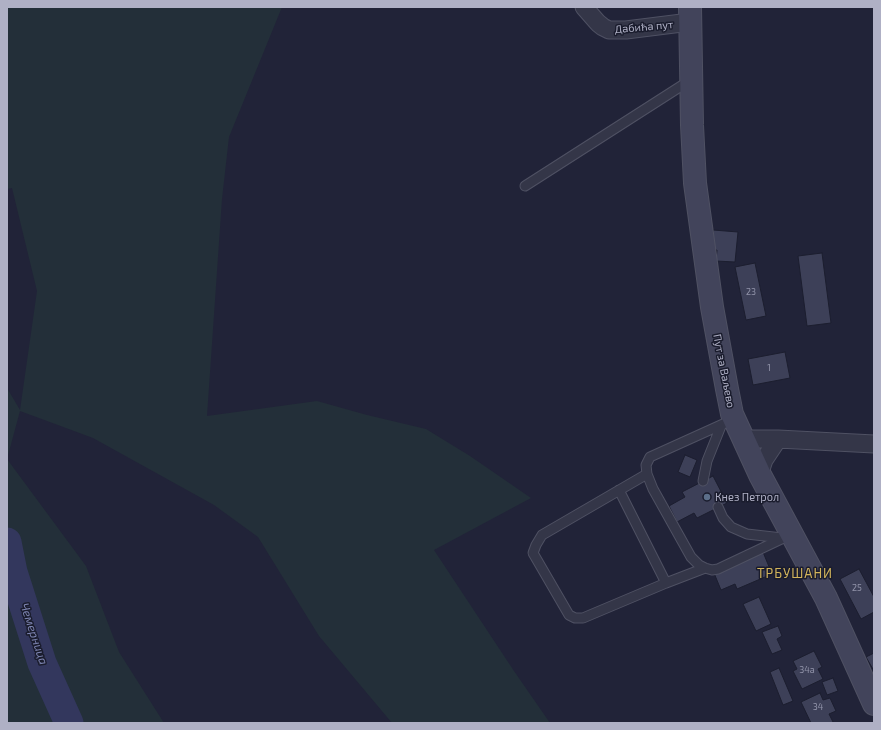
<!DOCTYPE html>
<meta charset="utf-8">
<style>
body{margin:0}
#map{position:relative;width:881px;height:730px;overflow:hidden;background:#212338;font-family:"Exo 2",sans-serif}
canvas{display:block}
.frame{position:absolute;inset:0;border:8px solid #afb0c5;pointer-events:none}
</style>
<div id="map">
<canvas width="881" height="730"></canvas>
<div class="frame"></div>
</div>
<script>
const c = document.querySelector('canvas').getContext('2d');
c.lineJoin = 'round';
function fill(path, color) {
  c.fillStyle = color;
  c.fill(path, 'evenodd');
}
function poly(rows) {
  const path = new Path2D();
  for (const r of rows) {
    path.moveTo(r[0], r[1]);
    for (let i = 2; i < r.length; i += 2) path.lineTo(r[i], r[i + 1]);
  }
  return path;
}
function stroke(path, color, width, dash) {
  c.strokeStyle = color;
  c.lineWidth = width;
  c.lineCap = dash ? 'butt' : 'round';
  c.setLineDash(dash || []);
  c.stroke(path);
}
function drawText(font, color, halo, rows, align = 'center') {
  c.font = font + ' "Exo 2",sans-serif';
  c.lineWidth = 3;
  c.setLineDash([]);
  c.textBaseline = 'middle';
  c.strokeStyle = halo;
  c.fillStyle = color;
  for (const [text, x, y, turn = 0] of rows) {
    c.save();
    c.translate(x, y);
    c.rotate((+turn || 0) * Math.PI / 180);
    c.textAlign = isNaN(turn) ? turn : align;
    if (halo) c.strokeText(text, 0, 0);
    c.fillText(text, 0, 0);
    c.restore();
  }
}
fill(poly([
 [7,7,282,7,229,137,222,199,207,416,317,401,367,415,426,429,470,456,531,498,434,550,514,671,550,723,392,723,319,636,258,537,214,505,93,438,20,411,7,459,86,566,119,652,164,723,7,723,7,388,20,410,37,291,12,188,7,189]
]), '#232f39');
stroke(poly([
 [7,542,13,572,42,663,69,723]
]), '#33375d', 29);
const building = poly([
 [713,230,738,232,735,262,716,261,717,250,712,250,713,230],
 [822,253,831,323,807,326,798,256,822,253],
 [755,263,766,316,746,320,735,267,755,263],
 [785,352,790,378,753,385,748,359,785,352],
 [685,455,697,460,690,477,678,472,685,455],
 [713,476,727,503,697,518,694,513,677,522,669,506,685,497,682,492,713,476],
 [763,552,772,574,737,589,735,584,721,590,714,573,763,552],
 [859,569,874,597,874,612,861,619,840,579,859,569],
 [759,597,771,624,756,631,743,604,759,597],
 [778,626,782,636,777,639,782,650,772,654,762,632,778,626],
 [814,651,822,667,818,669,823,679,802,689,793,671,797,669,793,661,814,651],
 [874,653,874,671,866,657,874,653],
 [779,668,793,701,783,705,770,672,779,668],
 [833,678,838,691,827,695,822,682,833,678],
 [820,693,823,700,830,698,836,711,829,714,833,722,832,723,811,723,801,702,820,693]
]);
fill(building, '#3d4058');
stroke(building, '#1c1e2f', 1);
const lane = poly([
 [525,186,689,81],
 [734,419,650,457,646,465,647,474,653,489,691,557,699,565,705,568,712,570,718,569,792,534],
 [647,474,542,535,536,545,533,553,569,615,575,618,583,618,666,583,705,568],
 [703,481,707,461,721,426],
 [619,490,666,583],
 [718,507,723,518,731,527,747,534,782,538]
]);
const street = poly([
 [584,7,598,23,603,27,609,30,626,30,690,22],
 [743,439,778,439,874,444],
 [760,475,762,466,764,460,778,439]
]);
const secondary = poly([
 [690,7,692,125,695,183,712,307,727,389,732,414,760,475,826,598,874,704]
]);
stroke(lane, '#4f5163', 11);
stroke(street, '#4f5163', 19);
stroke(secondary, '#4f5163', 24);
stroke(lane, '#343648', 9);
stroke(street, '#343648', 17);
stroke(secondary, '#42445b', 22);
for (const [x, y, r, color] of [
 [707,497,4,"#5c6f8a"]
]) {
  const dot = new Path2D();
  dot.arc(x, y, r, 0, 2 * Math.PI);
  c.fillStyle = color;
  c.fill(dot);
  stroke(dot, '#1a1c2d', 1.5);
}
drawText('9px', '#9294aa', null, [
 ["23",751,292],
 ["1",769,368],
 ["25",857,588],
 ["34a",807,670],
 ["34",818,707]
]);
drawText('11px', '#afb0c5', '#1a1c2d', [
 ["Дабића пут",644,27,-5],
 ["Пут за Ваљево",724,371,79]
]);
drawText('11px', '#afb0c5', '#1a1c2d', [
 ["Кнез Петрол",715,497]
], 'left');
drawText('italic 12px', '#7e85b2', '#1a1c2d', [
 ["Чемерница",34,634,72]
]);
c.letterSpacing = '1px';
drawText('13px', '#d2b45c', '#1a1c2d', [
 ["ТРБУШАНИ",795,574]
]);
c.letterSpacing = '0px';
</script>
